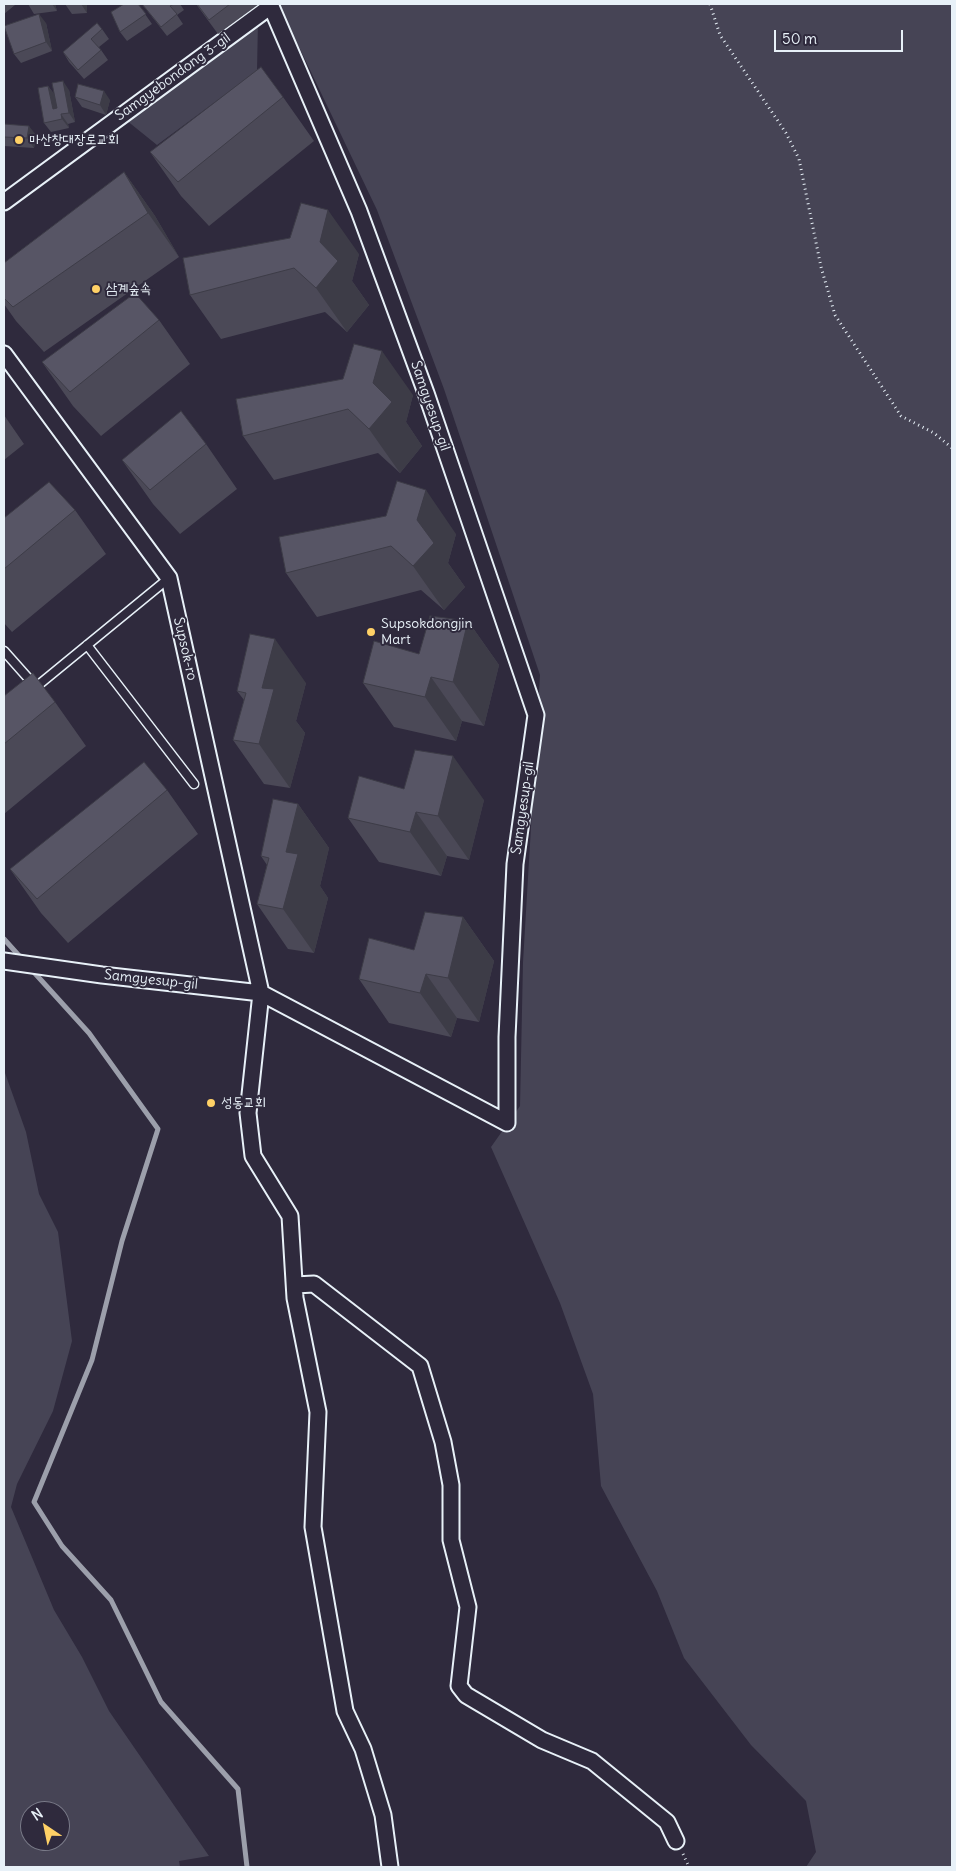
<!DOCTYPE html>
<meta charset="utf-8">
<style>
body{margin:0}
#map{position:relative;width:956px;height:1871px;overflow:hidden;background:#2f2a3d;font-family:Delius,sans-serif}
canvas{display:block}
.frame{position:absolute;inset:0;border:5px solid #e8f1f8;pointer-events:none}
.north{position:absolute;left:20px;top:1801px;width:50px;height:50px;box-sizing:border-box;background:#2f2a3d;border:1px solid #797a88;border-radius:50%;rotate:326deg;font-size:14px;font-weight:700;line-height:20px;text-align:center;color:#e8f1f8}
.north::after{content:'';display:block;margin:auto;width:18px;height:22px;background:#ffd166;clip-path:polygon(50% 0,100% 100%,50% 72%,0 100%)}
.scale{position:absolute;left:774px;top:30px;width:129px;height:22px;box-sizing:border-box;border:2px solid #e8f1f8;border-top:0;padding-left:6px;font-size:15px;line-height:18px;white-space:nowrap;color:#e8f1f8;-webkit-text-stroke:4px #2f2a3d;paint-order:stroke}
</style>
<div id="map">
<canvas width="956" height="1871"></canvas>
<div class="frame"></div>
<div class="north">N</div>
<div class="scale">50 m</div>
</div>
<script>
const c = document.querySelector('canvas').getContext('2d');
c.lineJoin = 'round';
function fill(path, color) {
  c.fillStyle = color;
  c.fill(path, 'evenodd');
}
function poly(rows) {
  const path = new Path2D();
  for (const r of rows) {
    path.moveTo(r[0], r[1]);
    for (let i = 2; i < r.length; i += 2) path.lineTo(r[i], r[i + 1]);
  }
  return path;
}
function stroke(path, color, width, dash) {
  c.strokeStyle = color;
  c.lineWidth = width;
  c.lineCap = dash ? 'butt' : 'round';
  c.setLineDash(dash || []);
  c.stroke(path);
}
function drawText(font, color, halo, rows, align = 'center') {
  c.font = font + ' Delius,"Poor Story",sans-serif';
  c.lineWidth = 4;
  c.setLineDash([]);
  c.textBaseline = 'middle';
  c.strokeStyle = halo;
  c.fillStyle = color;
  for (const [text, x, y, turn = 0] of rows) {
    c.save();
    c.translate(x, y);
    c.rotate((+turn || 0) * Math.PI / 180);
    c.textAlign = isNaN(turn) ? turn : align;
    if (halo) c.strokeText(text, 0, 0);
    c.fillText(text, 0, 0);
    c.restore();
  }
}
fill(poly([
 [271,4,952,4,952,1867,806,1867,816,1852,806,1801,751,1745,684,1658,657,1591,601,1486,593,1394,560,1303,491,1147,520,1106,523,962,540,675,444,389,377,210,300,49],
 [258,21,257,71,157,145,126,120],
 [4,1070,26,1132,39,1194,58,1232,72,1341,53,1411,17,1484,11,1507,54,1610,82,1657,109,1711,209,1856,179,1861,180,1867,4,1867],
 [30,1811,60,1811,60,1841,30,1841]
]), '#464455');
stroke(poly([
 [4,939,22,959],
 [31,969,89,1033,158,1129,122,1241,92,1360,34,1502,62,1546,111,1600,161,1702,238,1789,247,1867]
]), '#9c9fab', 5);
const lane = poly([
 [87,645,194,784],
 [4,651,36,687,169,578]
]);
const street = poly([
 [4,202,271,6],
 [4,354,169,578,261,993,248,1113,253,1156,290,1216,295,1298,318,1412,313,1527,345,1711,363,1749,383,1815,390,1867],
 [4,961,102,975,261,993,507,1123,507,1037,515,864,536,715,426,393,359,211,270,4],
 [295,1285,314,1284,420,1366,443,1442,451,1485,451,1540,468,1607,459,1686,466,1695,542,1740,592,1761,667,1822,676,1841]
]);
stroke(lane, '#e8f1f8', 11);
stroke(street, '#e8f1f8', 19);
stroke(poly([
 [710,4,720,35,786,133,799,159,821,267,835,315,901,416,934,433,952,448],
 [683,1854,689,1867]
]), '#e8f1f8', 3, [1, 4]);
stroke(lane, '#2f2a3d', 8);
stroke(street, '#2f2a3d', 15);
fill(poly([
 [4,4,13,4,15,5,4,14],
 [28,4,55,4,57,11,34,14],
 [65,4,105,4,87,5,87,13,72,14],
 [138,4,152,24,127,41,120,32],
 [142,4,180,4,184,10,177,15,183,24,167,36],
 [196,4,259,4,218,34],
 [46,23,52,51,21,63,14,54],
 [102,29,109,39,99,47,108,60,84,79,69,62,63,52],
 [48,86,54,94,69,90,75,122,68,124,69,128,51,132,44,123],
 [75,97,110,100,106,115,82,107],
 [283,97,314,141,209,226,181,196,150,152],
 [4,124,36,135,34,148,4,146],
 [124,172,155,216,179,257,44,352,16,321,4,304,4,263],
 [359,254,352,281,369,305,347,332,325,312,221,339,190,295,183,258],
 [159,320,190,364,101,436,73,406,42,362],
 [413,395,406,422,422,446,400,473,378,453,274,480,243,436,236,399],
 [4,415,24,444,4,460],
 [206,444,237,489,180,534,153,504,122,460],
 [75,510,106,554,12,632,4,623,4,518],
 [456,534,448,563,465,587,444,610,421,590,317,617,286,573,279,537],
 [468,621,499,665,484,726,462,721,456,741,394,727,363,683,419,654],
 [306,683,296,721,305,733,290,788,264,784,233,740,244,700,237,691],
 [4,696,55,702,86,746,4,814],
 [404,789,484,800,469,860,447,856,441,876,379,862,348,818],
 [167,790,198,834,68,943,41,913,10,869],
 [298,804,329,848,320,886,328,898,314,953,288,949,257,904,267,865,261,856],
 [463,917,494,961,479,1022,457,1018,451,1037,389,1023,359,979,414,950]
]), '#4b4957');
fill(poly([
 [52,4,55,4,57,11],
 [81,4,86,4,87,5,87,13],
 [39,14,46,23,52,51,46,42],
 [63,81,69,90,75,122,69,113],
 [48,86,55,95,59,118,53,109],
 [104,91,110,100,106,115,100,105],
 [61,114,68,124,69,128,62,119],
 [29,126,36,135,34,148,27,138],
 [124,172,155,216,179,257,148,213],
 [328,210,359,254,352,281,369,305,347,332,316,288,320,242],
 [382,351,413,395,406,422,422,446,400,473,369,429,373,383],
 [426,490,456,534,448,563,465,587,444,610,413,566,417,520],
 [468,621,499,665,484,726,453,682],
 [275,639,306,683,296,721,305,733,290,788,259,744,262,688],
 [431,677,462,721,456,741,425,697],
 [453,756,484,800,469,860,438,816],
 [298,804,329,848,320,886,328,898,314,953,283,909,286,852],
 [416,812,447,856,441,876,410,832],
 [463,917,494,961,479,1022,448,978],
 [426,974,457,1018,451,1037,420,993]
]), '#3d3c47');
const building = poly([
 [124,4,138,4,146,14,120,32,111,12,124,4],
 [142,4,174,4,170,6,177,14,161,27,142,4],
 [197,4,230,4,209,20,197,4],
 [39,14,46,42,14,54,4,26,39,14],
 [97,23,102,29,91,39,101,50,78,70,63,52,97,23],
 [261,67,283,97,178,182,150,152,261,67],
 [63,81,69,113,61,114,62,119,44,123,38,88,48,86,53,109,57,108,52,83,63,81],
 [78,84,104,91,100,105,75,97,78,84],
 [4,124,29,126,27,138,4,137,4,124],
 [124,172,148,213,13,307,4,298,4,263,124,172],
 [301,203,328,210,320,242,338,261,316,288,294,268,190,295,183,258,290,238,301,203],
 [135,293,159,320,70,392,42,362,135,293],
 [354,344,382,351,373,383,392,402,369,429,348,409,243,436,236,399,343,379,354,344],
 [181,411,206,444,150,490,122,460,181,411],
 [397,481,426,490,417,520,434,543,413,566,391,546,286,573,279,537,386,516,397,481],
 [49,482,75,510,4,569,4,518,49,482],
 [430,616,468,621,453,682,431,677,425,697,363,683,374,641,419,654,430,616],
 [250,634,275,639,262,688,274,689,259,744,233,740,246,693,237,691,250,634],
 [33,673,55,702,4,744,4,696,33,673],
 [415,750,453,756,438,816,416,812,410,832,348,818,359,776,404,789,415,750],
 [144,762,167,790,37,899,10,869,144,762],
 [273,799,298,804,286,852,298,854,283,909,257,904,269,858,261,856,273,799],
 [425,912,463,917,448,978,426,974,420,993,359,979,369,938,414,950,425,912]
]);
fill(building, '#575565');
stroke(building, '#3d3c47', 1);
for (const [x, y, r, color] of [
 [19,140,5,"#ffd166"],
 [96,289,5,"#ffd166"],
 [371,632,5,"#ffd166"],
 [211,1103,5,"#ffd166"]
]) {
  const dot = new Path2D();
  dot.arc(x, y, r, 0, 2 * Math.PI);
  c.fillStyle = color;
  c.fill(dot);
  stroke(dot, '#2f2a3d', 2);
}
drawText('14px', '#e8f1f8', '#2f2a3d', [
 ["Samgyebondong 3-gil",173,77,-36],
 ["Samgyesup-gil",430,406,71],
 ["Supsok-ro",185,649,77],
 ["Samgyesup-gil",523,808,-82],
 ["Samgyesup-gil",151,980,6]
]);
drawText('14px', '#e8f1f8', '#2f2a3d', [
 ["마산창대장로교회",29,140],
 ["삼계숲속",106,289],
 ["Supsokdongjin",381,624],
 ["Mart",381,640],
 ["성동교회",221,1103]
], 'left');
</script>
